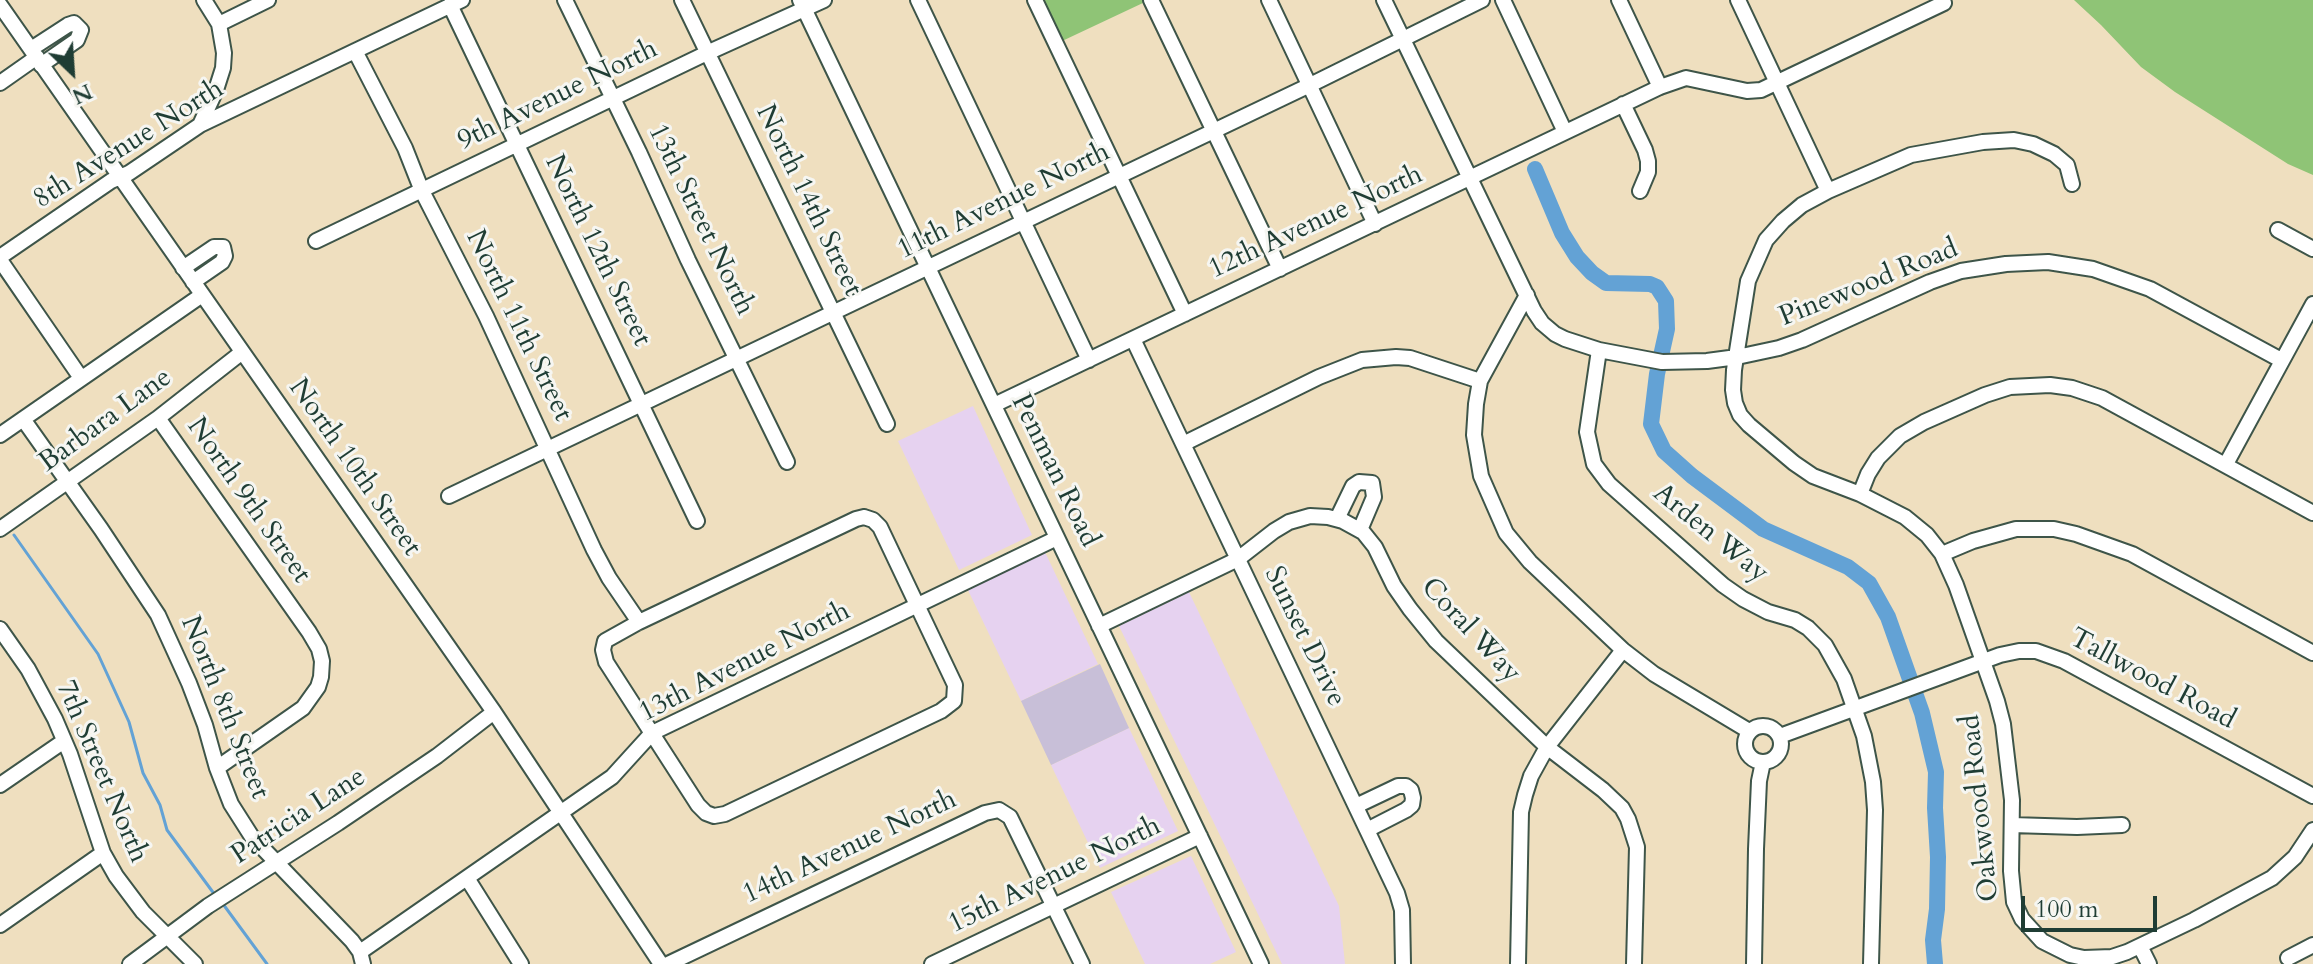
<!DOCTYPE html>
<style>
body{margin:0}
#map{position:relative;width:2313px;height:964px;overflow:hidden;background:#efdfbf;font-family:Cardo,serif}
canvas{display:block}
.north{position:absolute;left:32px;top:32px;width:80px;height:80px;-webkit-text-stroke:6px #f6f6f2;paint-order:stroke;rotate:155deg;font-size:22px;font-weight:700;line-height:32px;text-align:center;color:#1f3d34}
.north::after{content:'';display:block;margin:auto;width:28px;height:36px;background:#1f3d34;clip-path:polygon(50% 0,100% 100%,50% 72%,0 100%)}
.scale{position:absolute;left:2021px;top:896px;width:136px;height:36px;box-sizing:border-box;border:4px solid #1f3d34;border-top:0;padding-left:10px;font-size:24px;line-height:28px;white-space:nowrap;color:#1f3d34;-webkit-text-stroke:6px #f6f6f2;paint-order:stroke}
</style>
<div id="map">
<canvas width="2313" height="964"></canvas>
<div class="north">N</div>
<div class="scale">100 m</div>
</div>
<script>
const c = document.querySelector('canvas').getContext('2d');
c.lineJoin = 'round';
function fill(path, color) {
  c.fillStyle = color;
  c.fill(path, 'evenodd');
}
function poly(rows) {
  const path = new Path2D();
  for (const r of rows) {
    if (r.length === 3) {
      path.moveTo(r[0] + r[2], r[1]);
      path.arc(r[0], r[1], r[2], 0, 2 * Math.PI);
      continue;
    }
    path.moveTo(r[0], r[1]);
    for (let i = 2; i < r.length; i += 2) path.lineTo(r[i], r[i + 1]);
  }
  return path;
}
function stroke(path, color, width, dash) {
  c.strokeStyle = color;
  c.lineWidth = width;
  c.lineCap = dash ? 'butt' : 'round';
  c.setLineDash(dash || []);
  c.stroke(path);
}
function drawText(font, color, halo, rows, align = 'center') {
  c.font = font + ' Cardo,serif';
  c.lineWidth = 6;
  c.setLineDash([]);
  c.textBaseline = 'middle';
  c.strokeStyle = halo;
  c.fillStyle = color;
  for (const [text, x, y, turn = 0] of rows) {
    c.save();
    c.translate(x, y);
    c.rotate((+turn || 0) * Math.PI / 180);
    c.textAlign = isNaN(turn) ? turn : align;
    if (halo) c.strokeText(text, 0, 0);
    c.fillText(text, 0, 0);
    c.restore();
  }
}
fill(poly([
 [973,406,1032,535,959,570,898,441],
 [1045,552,1098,664,1021,701,967,588],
 [1189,592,1339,906,1345,964,1282,964,1119,626],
 [1129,728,1178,831,1100,868,1051,765],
 [1191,856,1236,952,1210,964,1145,964,1111,892]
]), '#e6d2f0');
fill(poly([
 [1100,664,1129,728,1051,765,1021,701]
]), '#c8bfd8');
fill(poly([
 [1040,0,1144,0,1145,2,1060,42],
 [2074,0,2313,0,2313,175,2288,164,2175,92,2141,67,2101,25]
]), '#8fc476');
stroke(poly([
 [14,535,98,654,129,722,143,773,160,805,167,830,215,895],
 [223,904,267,964]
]), '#63a2d5', 3);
stroke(poly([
 [1535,169,1562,233,1577,257,1592,273,1606,283,1650,284,1657,287,1666,301,1667,329,1657,374,1651,424,1664,451,1692,476,1763,529,1848,567,1869,583,1888,617,1922,713,1936,772,1935,808,1938,857,1937,909,1933,940,1935,964]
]), '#63a2d5', 16);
const minor = poly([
 [565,0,639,152,688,260,787,462],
 [682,0,887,424],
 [800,0,1261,964],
 [918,0,1089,360],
 [1035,0,1185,314],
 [1151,0,1280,269],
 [1269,0,1375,224],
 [1384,0,1534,311,1542,323,1555,334,1565,339,1599,350,1662,362,1707,361,1737,357,1779,348,1802,340,1930,282,1961,271,2006,264,2048,262,2093,269,2150,289,2281,360],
 [1503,0,1565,132],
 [1619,0,1660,87],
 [1738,0,1828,191],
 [0,5,494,712,661,964],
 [450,5,697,521],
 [219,24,268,0],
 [31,49,68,25,74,23,81,30,77,40,41,65],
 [355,51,405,148,422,191,486,316,594,550,609,578,639,622],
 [0,83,37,57],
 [1623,104,1645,150,1648,161,1648,172,1640,191],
 [200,125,216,90,223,68,224,53,219,24,204,0],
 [2072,184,2067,165,2054,154,2033,144,2014,140,1983,142,1911,155,1828,191,1802,205,1783,221,1766,240,1748,281,1734,370,1733,390,1735,403,1740,415,1749,425,1794,463,1813,476,1860,494,1905,517,1927,535,1942,554,1956,585,1997,701,2003,724,2012,800,2011,871,2014,902,2022,919,2042,941,2070,955,2084,958,2112,957,2127,952,2194,920,2272,878,2295,857,2313,830],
 [2278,230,2313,249],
 [316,241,707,53,824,0],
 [0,257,111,181,129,173,200,125,462,0],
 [0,260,81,378],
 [183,268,214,247,223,247,225,256,222,262,193,282],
 [1527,295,1480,381,1476,404,1474,435,1481,476,1506,533,1530,562,1623,650,1654,674,1749,731],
 [1133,339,1397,893,1402,910,1403,964],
 [1599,350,1587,432,1594,464,1609,484,1723,585,1743,599,1768,612,1795,620,1808,628,1825,645,1844,679,1864,736,1873,782,1875,810,1871,964],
 [994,405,1660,87,1686,78,1747,91,1761,90,1944,3],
 [158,418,309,632,319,649,322,661,321,677,318,687,303,708,217,768],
 [23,419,101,529,158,615,189,683,205,725,217,768,231,804,252,837,352,941,360,952,363,964],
 [0,435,202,295],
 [1183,444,1319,377,1362,360,1396,357,1410,358,1480,381],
 [2226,464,2313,304],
 [1860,494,1868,474,1878,458,1900,436,1924,422,1985,395,2010,387,2050,385,2072,388,2102,398,2313,513],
 [449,496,1310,85,1482,0],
 [864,517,873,520,880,527,955,685,954,701,941,711,725,814,714,816,706,813,698,805,606,662,603,650,605,641,639,622,856,519,864,517],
 [1337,519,1353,486,1359,482,1372,483,1374,497,1360,530],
 [0,529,158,418,241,353],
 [1942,554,1973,541,2016,529,2054,529,2076,534,2132,554,2313,653],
 [1099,626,1238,559,1274,531,1289,522,1310,516,1328,517,1343,521,1363,532,1375,547,1394,586,1410,609,1436,641,1547,747,1603,790,1622,808,1628,819,1637,847,1634,964],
 [0,629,28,669,55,719,70,754,103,853,116,876,143,912,195,964],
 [1763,744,18],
 [1780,736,2000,655,2019,651,2036,651,2064,661,2313,796],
 [0,785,64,741],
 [1356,806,1398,786,1406,786,1411,790,1413,798,1412,805,1406,810,1367,830],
 [2012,825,2077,827,2122,825],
 [467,878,521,964],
 [0,925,103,853],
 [2140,946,2149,964],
 [360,952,612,777,652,733,1057,538],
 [2288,958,2313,945],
 [130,964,208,906,338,823,437,756,494,712],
 [668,964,985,813,999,810,1010,817,1082,964],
 [932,964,1200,836],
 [1518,964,1521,812,1525,795,1531,776,1547,747,1623,650],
 [1754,964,1756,849,1759,781,1763,762]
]);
stroke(minor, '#3e5549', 18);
stroke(minor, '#fff', 14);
drawText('28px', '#1f3d34', '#f6f6f2', [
 ["9th Avenue North",558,96,-26],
 ["8th Avenue North",129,145,-32],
 ["North 14th Street",808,201,64],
 ["11th Avenue North",1004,202,-26],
 ["13th Street North",700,220,64],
 ["12th Avenue North",1316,223,-25],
 ["North 12th Street",597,251,64],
 ["Pinewood Road",1869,284,-22],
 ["North 11th Street",518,326,64],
 ["Barbara Lane",106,421,-36],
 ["North 10th Street",354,468,55],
 ["Penman Road",1054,471,64],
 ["North 9th Street",248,501,55],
 ["Arden Way",1710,534,39],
 ["Coral Way",1470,631,47],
 ["Sunset Drive",1304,637,64],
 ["13th Avenue North",745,663,-27],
 ["Tallwood Road",2152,680,28],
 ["North 8th Street",224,708,68],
 ["7th Street North",101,772,67],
 ["Oakwood Road",1981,808,-96],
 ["Patricia Lane",299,817,-33],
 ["14th Avenue North",850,848,-25],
 ["15th Avenue North",1055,876,-26]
]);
</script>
